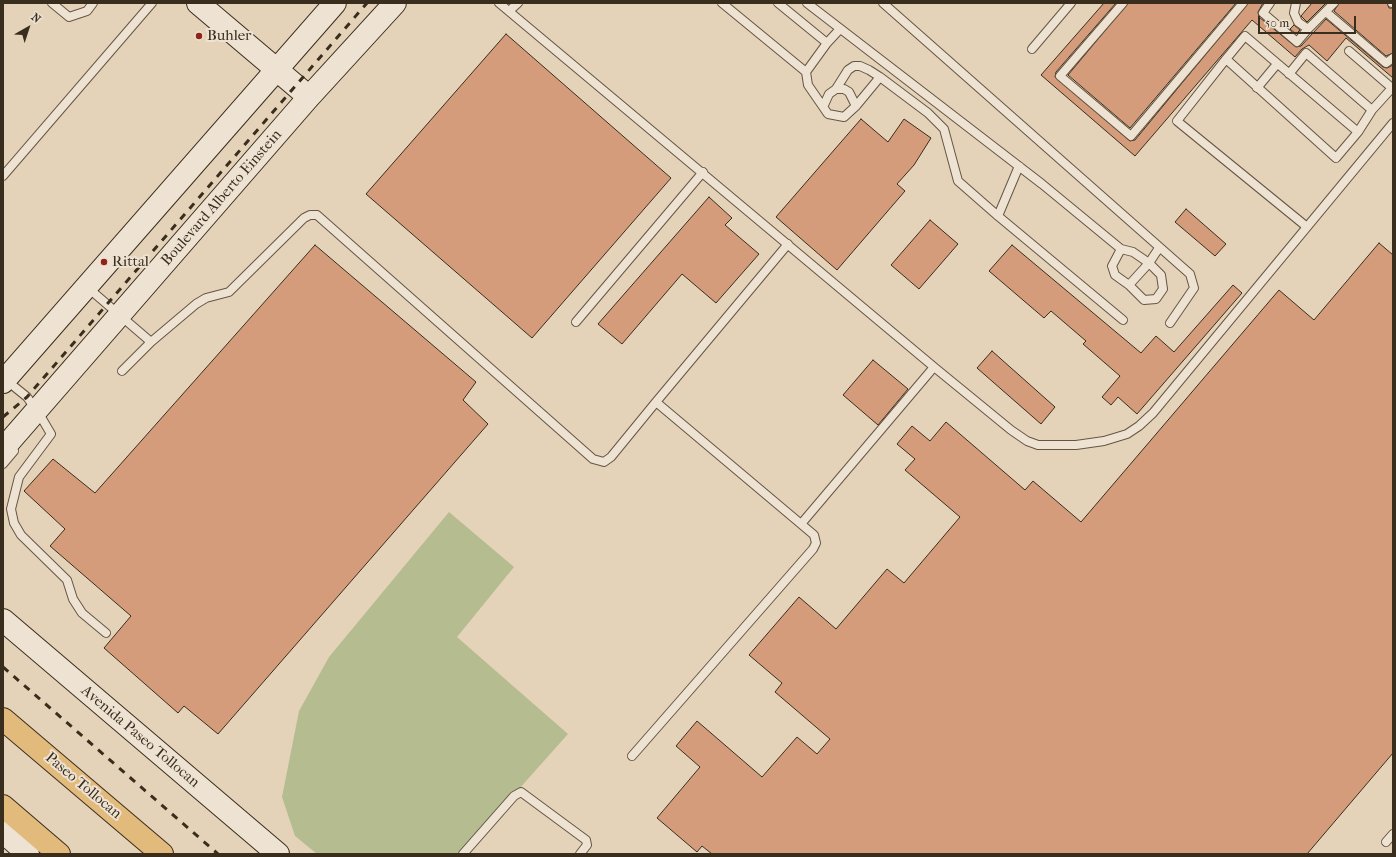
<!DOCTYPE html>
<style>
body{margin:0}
#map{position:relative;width:1396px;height:857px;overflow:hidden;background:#e5d3b9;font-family:"IM FELL French Canon",serif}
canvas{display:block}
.frame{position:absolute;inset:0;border:4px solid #392d1d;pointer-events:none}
.north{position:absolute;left:8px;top:8px;width:40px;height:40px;-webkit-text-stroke:3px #eee2d2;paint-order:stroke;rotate:39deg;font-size:11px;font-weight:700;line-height:16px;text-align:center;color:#392d1d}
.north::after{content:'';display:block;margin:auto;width:14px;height:18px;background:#392d1d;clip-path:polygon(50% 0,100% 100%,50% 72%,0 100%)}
.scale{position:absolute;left:1258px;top:16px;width:98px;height:18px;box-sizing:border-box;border:2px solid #392d1d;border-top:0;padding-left:5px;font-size:12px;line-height:14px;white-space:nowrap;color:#392d1d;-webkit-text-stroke:3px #eee2d2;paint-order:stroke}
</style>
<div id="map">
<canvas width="1396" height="857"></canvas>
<div class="frame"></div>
<div class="north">N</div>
<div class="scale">50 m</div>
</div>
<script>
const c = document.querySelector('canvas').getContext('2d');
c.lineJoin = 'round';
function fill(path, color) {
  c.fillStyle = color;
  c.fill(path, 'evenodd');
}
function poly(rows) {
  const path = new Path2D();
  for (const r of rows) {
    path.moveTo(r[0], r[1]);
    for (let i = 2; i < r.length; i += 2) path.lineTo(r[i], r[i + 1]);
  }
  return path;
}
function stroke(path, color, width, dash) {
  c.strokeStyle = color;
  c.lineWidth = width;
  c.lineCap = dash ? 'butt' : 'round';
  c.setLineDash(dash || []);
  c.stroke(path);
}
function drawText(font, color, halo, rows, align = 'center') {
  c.font = font + ' "IM FELL French Canon",serif';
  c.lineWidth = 4;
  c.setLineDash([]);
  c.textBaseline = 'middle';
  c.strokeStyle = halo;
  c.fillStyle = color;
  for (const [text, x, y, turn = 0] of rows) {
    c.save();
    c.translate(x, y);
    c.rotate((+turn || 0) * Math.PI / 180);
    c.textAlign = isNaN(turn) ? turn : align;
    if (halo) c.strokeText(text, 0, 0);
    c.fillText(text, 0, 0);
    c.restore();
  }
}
fill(poly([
 [449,512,514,567,457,637,568,734,461,854,317,854,295,836,282,797,299,711,329,657]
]), '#b5bc8f');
const building = poly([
 [1104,3,1116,3,1056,72,1055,77,1130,141,1135,140,1248,3,1263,3,1258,12,1259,17,1296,47,1301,46,1326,19,1383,67,1387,68,1393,65,1393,78,1346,38,1327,61,1309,45,1302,49,1295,57,1252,20,1135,156,1041,75,1104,3],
 [1128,3,1236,3,1130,128,1068,75,1128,3],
 [1312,3,1326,3,1307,22,1301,16,1312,3],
 [1339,3,1387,3,1389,8,1393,8,1393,53,1386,56,1334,11,1339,3],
 [1294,25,1300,30,1296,34,1290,29,1294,25],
 [506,34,671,178,532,338,366,194,506,34],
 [861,119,888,142,904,119,931,138,914,165,897,184,905,191,837,270,776,217,861,119],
 [709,197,732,218,725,225,759,254,716,303,682,274,622,344,598,324,709,197],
 [1186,209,1226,244,1215,256,1175,222,1186,209],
 [930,220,958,244,919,289,891,265,930,220],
 [1379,243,1393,255,1393,753,1307,854,712,854,702,846,697,852,657,818,700,767,676,746,697,721,762,777,797,737,817,754,830,739,775,692,782,683,749,655,799,597,836,629,887,569,904,583,960,517,905,470,915,459,897,444,912,426,930,441,946,422,1025,490,1033,481,1081,522,1279,290,1314,320,1379,243],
 [315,245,476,382,463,400,488,424,218,734,184,706,178,713,104,648,131,616,50,546,65,529,24,491,53,459,95,493,315,245],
 [1012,245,1141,353,1156,336,1174,352,1233,285,1242,293,1137,414,1118,397,1111,405,1102,397,1120,376,1083,344,1086,341,1051,311,1044,318,989,271,1012,245],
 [992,351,1055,407,1041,424,977,368,992,351],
 [873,360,908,389,878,425,843,395,873,360]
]);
fill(building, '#d49c7a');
stroke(building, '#392d1d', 1);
const lane = poly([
 [52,3,69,17,87,11,93,3],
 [499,3,934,367],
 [722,3,806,72,808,85,828,114,844,117,856,106,880,77,928,113,944,129,958,181,998,216,1123,320],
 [778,3,827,43,806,72],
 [807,3,1042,184,1121,249,1133,252,1149,263,1161,275,1163,289,1156,299,1144,300,1129,285,1115,275,1112,266,1121,249],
 [883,3,1190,274,1194,288,1170,323],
 [1123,3,1060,76,1131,136,1243,3],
 [1270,3,1263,13,1297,42,1308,29],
 [1296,3,1294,13,1298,22,1308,29,1334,3],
 [1392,3,1393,3],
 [509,11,518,3],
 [1326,12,1386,63,1393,58],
 [827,43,840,29],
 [1032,49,1071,3],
 [1349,51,1392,88,1372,110,1358,132],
 [1226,59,1336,158,1358,132,1245,36,1226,59,1177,121,1307,227],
 [1289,74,1306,53,1372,110],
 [1257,88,1277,64],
 [836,89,848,70,854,66,860,66,869,70,880,77],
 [824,105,829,94,836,89,844,89,849,92,856,106],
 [3,176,152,3],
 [998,216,1019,166],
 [1129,285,1149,263,1159,248],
 [87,287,151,342,196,304,206,298,229,292,304,218,310,215,317,215,593,459,604,462,611,457,656,402,801,524,934,367,1011,430,1027,441,1038,445,1076,445,1104,441,1127,434,1139,426,1153,413,1393,123],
 [576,322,703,172],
 [122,371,151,342],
 [6,380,27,397,41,417,51,434,19,477,11,509,14,523,21,535,67,580,73,599,82,613,106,633],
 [656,402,788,244],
 [3,464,14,451],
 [632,756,813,549,816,543,814,535,801,524],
 [1386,842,1393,834],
 [463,854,514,796,521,792,586,840,587,845,580,854]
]);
const secondary = poly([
 [198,3,309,97],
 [3,382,335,3],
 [3,449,309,97,395,3],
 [3,620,278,854],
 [3,832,28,854]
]);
const highway = poly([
 [3,719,162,854],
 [3,806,59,854]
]);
stroke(lane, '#645644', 10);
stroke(secondary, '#392d1d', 24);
stroke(highway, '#392d1d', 24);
stroke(lane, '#eee2d2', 8);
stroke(secondary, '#eee2d2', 22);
stroke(highway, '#e2ba7c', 22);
stroke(poly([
 [3,417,27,397,367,3],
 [3,667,218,854]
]), '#392d1d', 3, [7, 7]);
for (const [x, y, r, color] of [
 [199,36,4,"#8f2418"],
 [104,262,4,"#8f2418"]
]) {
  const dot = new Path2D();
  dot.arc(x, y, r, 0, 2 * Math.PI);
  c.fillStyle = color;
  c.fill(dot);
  stroke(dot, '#eee2d2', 1.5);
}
drawText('15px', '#392d1d', '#eee2d2', [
 ["Buhler",207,36],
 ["Rittal",112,262]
], 'left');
drawText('15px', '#392d1d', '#eee2d2', [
 ["Boulevard Alberto Einstein",222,198,-49],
 ["Avenida Paseo Tollocan",140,737,40],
 ["Paseo Tollocan",83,786,40]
]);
</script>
